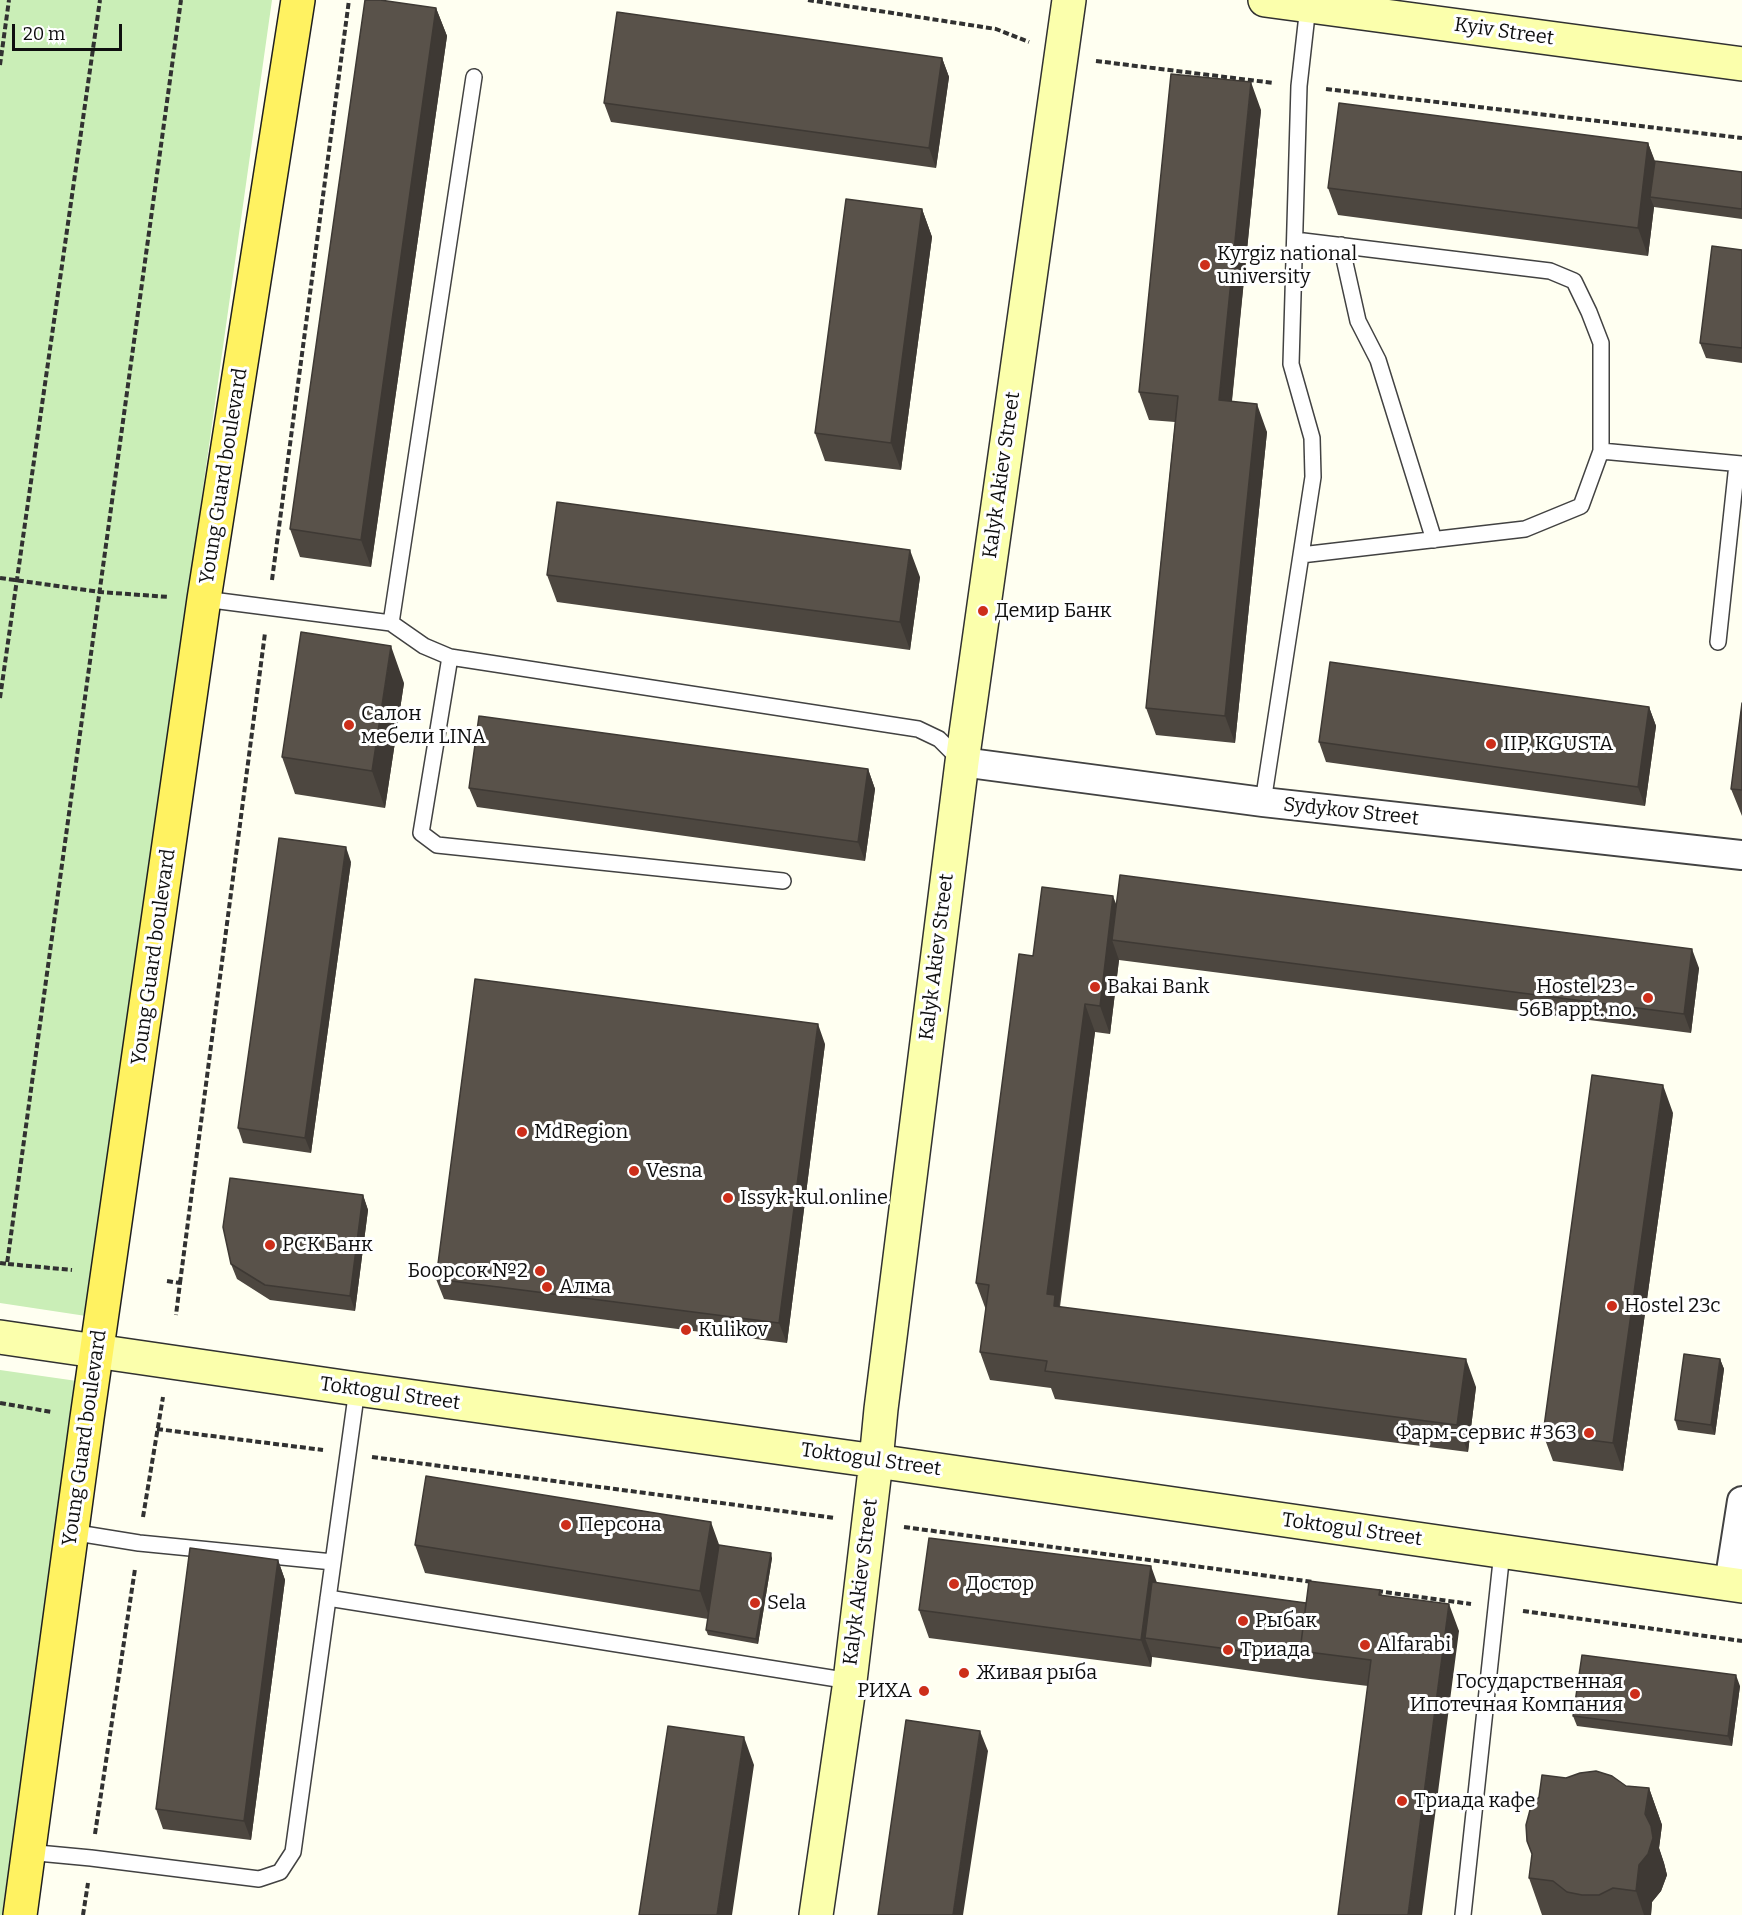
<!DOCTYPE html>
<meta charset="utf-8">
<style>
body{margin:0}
#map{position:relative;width:1742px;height:1915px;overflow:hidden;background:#fffff1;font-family:Bitter,serif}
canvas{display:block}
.scale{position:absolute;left:12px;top:24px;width:110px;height:27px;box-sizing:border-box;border:3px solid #0f0f0f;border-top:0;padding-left:8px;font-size:18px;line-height:21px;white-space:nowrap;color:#0f0f0f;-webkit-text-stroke:4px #fff;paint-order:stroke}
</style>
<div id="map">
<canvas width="1742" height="1915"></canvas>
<div class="scale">20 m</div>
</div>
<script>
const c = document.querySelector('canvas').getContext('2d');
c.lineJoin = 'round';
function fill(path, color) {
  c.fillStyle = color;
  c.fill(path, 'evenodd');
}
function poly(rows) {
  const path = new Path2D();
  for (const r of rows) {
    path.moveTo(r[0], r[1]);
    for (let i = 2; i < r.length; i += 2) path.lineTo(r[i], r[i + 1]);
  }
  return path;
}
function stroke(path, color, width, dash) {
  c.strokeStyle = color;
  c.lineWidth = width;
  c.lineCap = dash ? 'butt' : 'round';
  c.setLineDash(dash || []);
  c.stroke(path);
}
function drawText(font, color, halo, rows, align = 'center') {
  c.font = font + ' Bitter,serif';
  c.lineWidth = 6;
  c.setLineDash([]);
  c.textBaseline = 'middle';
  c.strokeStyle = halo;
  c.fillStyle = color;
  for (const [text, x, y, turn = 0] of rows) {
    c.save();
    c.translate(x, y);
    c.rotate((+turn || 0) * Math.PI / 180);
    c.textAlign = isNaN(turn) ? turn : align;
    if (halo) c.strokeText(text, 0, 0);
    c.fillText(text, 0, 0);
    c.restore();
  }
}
fill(poly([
 [0,0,272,0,86,1316,0,1303],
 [0,1370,77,1381,2,1915,0,1915]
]), '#caeeb7');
const lane = poly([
 [1295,240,1550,271,1574,281,1589,312,1601,343,1601,451],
 [1341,245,1358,321,1378,360,1434,540],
 [1301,555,1525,529,1581,506,1601,451,1742,464],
 [204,599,391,623,424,646,450,657,918,729,939,739,962,762],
 [391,623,474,77],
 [1718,642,1737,464],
 [450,657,421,833,437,845,783,881],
 [1263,802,1313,477,1312,438,1291,364,1299,86,1308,6],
 [71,1532,139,1543,333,1562],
 [328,1598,850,1681],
 [27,1852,91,1858,259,1879,280,1872,293,1852,357,1389],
 [1463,1915,1502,1552]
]);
const street = poly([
 [962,762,1263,802,1742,855],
 [1729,1584,1742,1501]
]);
const secondary = poly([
 [1265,0,1742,64],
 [0,1337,357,1389,876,1461,1742,1586],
 [816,1915,850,1681,876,1461,881,1409,962,762,1069,0]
]);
const primary = poly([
 [20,1915,87,1418,204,599,298,0]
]);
stroke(lane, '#424242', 18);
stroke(street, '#424242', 32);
stroke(secondary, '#313131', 36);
stroke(primary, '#202020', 36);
stroke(poly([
 [808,0,996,29,1029,42],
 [1096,61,1274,83],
 [0,65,9,0],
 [1326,89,1742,138],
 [0,578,100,592,169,597],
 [272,580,349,0],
 [0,698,100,0],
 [0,1263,7,1264,181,0],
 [8,1264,72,1270],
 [167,1281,180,1283,176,1315],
 [180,1283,265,633],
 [0,1403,52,1412],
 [157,1429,323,1450],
 [372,1457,835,1518],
 [143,1517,163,1397],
 [904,1527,1313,1582],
 [1377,1591,1471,1604],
 [1523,1611,1742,1641],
 [95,1834,135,1569],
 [83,1915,88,1883]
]), '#313131', 4, [6, 3]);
stroke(lane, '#fff', 15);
stroke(street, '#fff', 28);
stroke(secondary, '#fbffac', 33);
stroke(primary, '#fff261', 33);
fill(poly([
 [436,8,447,36,371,567,300,557,290,529],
 [942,58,949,77,936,168,611,122,604,103],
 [1261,110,1232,401,1267,432,1235,743,1156,735,1146,708,1175,422,1149,420,1139,392],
 [1648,143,1655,161,1742,172,1742,219,1654,207,1648,256,1338,215,1328,188],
 [922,209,932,237,901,470,825,461,815,433],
 [1742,250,1742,363,1706,358,1700,343],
 [547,575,920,577,910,650,557,602],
 [404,683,385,808,295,794,282,757],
 [1742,703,1742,816,1731,789],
 [1649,707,1656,726,1645,806,1326,762,1319,742],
 [868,769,875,789,865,861,477,807,469,788],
 [351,862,311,1153,243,1143,238,1128],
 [1116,904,1699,968,1691,1033,1119,960,1110,1034,1095,1032,1060,1307,1476,1387,1468,1452,1055,1399,1051,1388,990,1380,980,1352,986,1310,976,1283,1033,956],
 [825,1044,787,1343,444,1299,436,1279],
 [1673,1113,1623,1471,1553,1461,1543,1434],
 [363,1195,368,1210,355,1311,270,1300,237,1279,231,1264],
 [1720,1359,1724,1369,1715,1435,1678,1430,1675,1420],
 [415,1545,719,1545,772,1558,758,1644,708,1635,706,1630,708,1619,425,1573],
 [278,1560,285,1580,251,1840,163,1829,156,1809],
 [1156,1583,1306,1603,1380,1590,1382,1595,1459,1631,1368,1686,1310,1679,1152,1657,1151,1667,929,1638,919,1610],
 [1740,1686,1732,1746,1577,1726,1573,1716],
 [1626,1786,1649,1788,1662,1825,1659,1848,1664,1863,1667,1875,1661,1891,1652,1902,1651,1915,1542,1915,1529,1878]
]), '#4d4740');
fill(poly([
 [436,8,447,36,371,567,361,540],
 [942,58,949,77,936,168,929,148],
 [1251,82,1261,110,1229,428,1219,400],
 [1648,143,1658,171,1650,197,1654,207,1648,256,1638,228],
 [922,209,932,237,901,470,891,443],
 [1257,404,1267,432,1235,743,1225,716],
 [910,550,920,577,910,650,900,622],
 [391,646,404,683,385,808,372,771],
 [1649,707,1656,726,1645,806,1638,787],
 [868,769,875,789,865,861,858,842],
 [346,847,351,862,311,1153,305,1138],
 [1113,896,1124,924,1112,940,1119,960,1110,1034,1100,1006],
 [1692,949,1699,968,1691,1033,1684,1014],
 [1085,1004,1095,1032,1059,1306,1065,1323,1064,1334,1047,1294],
 [818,1024,825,1044,787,1343,779,1323],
 [1663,1085,1673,1113,1623,1471,1613,1443],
 [363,1195,368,1210,355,1311,350,1296],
 [1466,1359,1476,1387,1468,1452,1457,1425],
 [1720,1359,1724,1369,1715,1435,1711,1425],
 [711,1522,721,1550,710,1619,700,1591],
 [771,1553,772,1558,758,1644,756,1639],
 [278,1560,285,1580,251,1840,244,1821],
 [1151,1566,1161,1594,1145,1638,1152,1657,1151,1667,1141,1640],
 [1449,1604,1459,1631,1422,1915,1408,1915],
 [1736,1675,1740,1686,1732,1746,1728,1736],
 [980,1731,988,1751,963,1915,953,1915],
 [744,1737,754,1765,732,1915,717,1915],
 [1649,1788,1662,1825,1659,1848,1664,1863,1667,1875,1661,1891,1652,1902,1651,1915,1644,1915,1636,1891]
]), '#3e3934');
const building = poly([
 [365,0,380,0,436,8,361,540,290,529,365,0],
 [617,12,942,58,929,148,604,103,617,12],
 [1171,74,1251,82,1219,400,1257,404,1225,716,1146,708,1178,396,1139,392,1171,74],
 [1339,103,1648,143,1638,228,1328,188,1339,103],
 [1655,161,1742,172,1742,209,1650,197,1655,161],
 [846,199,922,209,891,443,815,433,846,199],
 [1712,246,1742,250,1742,348,1700,343,1712,246],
 [557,502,910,550,900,622,547,575,557,502],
 [301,632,391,646,372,771,282,757,301,632],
 [1330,662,1649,707,1638,787,1319,742,1330,662],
 [1742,703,1742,790,1731,789,1742,703],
 [479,716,868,769,858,842,469,788,479,716],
 [279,838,346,847,305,1138,238,1128,279,838],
 [1120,875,1692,949,1684,1014,1112,940,1120,875],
 [1042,887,1113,896,1100,1006,1085,1004,1047,1294,1055,1295,1054,1306,1466,1359,1457,1425,1045,1371,1047,1361,980,1352,989,1285,976,1283,1019,954,1033,956,1042,887],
 [475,979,818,1024,779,1323,436,1279,475,979],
 [1592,1075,1663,1085,1613,1443,1543,1434,1592,1075],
 [230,1178,363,1195,350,1296,265,1285,231,1264,223,1227,230,1178],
 [1684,1354,1720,1359,1711,1425,1675,1420,1684,1354],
 [426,1476,711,1522,700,1591,415,1545,426,1476],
 [929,1538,1151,1566,1141,1640,919,1610,929,1538],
 [719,1545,771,1553,756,1639,706,1630,719,1545],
 [190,1548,278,1560,244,1821,156,1809,190,1548],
 [1309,1581,1380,1590,1379,1595,1449,1604,1408,1915,1338,1915,1371,1660,1300,1651,1309,1581],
 [1152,1582,1306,1603,1300,1651,1303,1659,1145,1638,1152,1582],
 [1582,1655,1736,1675,1728,1736,1573,1716,1582,1655],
 [906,1720,980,1731,953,1915,878,1915,906,1720],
 [668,1726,744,1737,717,1915,639,1915,668,1726],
 [1596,1771,1612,1776,1626,1786,1649,1788,1645,1814,1651,1826,1653,1838,1648,1854,1639,1865,1636,1891,1613,1888,1599,1895,1582,1895,1567,1892,1553,1881,1529,1878,1532,1854,1527,1841,1526,1825,1530,1810,1539,1797,1542,1775,1566,1778,1580,1773,1596,1771]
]);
fill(building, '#59524a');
stroke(building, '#3e3934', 1.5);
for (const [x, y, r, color] of [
 [1205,265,6,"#cd2e1a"],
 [983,611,6,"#cd2e1a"],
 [349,725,6,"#cd2e1a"],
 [1491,744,6,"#cd2e1a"],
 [1095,987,6,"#cd2e1a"],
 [1648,998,6,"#cd2e1a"],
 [522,1132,6,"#cd2e1a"],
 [634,1171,6,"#cd2e1a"],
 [728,1198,6,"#cd2e1a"],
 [270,1245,6,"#cd2e1a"],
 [540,1271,6,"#cd2e1a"],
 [547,1287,6,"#cd2e1a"],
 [1612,1306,6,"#cd2e1a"],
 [686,1330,6,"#cd2e1a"],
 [1589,1433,6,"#cd2e1a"],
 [566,1525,6,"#cd2e1a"],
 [954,1584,6,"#cd2e1a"],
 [755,1603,6,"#cd2e1a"],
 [1243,1621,6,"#cd2e1a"],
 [1365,1645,6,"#cd2e1a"],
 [1228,1650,6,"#cd2e1a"],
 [964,1673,6,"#cd2e1a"],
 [924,1691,6,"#cd2e1a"],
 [1635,1694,6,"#cd2e1a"],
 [1402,1801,6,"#cd2e1a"]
]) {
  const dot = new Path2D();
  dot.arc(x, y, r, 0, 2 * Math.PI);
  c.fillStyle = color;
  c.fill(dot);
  stroke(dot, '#fff', 2);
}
drawText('20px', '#0f0f0f', '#fff', [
 ["Kyiv Street",1504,32,8],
 ["Kalyk Akiev Street",1002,475,-82],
 ["Young Guard boulevard",224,476,-81],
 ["Sydykov Street",1351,812,6],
 ["Young Guard boulevard",154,957,-82],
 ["Kalyk Akiev Street",937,957,-83],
 ["Toktogul Street",390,1394,8],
 ["Young Guard boulevard",85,1438,-82],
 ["Toktogul Street",871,1460,8],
 ["Toktogul Street",1352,1530,8],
 ["Kalyk Akiev Street",861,1582,-83]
]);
drawText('20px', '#0f0f0f', '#fff', [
 ["Kyrgiz national",1217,254],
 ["university",1217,277],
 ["Демир Банк",995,611],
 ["Салон",361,714],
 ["мебели LINA",361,737],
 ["IIP, KGUSTA",1503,744],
 ["Bakai Bank",1107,987],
 ["Hostel 23 -",1636,987,"right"],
 ["56B appt. no.",1636,1010,"right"],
 ["MdRegion",534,1132],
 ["Vesna",646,1171],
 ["Issyk-kul.online",740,1198],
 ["РСК Банк",282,1245],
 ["Боорсок №2",528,1271,"right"],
 ["Алма",559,1287],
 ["Hostel 23c",1624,1306],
 ["Kulikov",698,1330],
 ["Фарм-сервис #363",1577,1433,"right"],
 ["Персона",578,1525],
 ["Достор",966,1584],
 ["Sela",767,1603],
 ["Рыбак",1255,1621],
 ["Alfarabi",1377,1645],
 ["Триада",1240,1650],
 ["Живая рыба",976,1673],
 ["Государственная",1623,1682,"right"],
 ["Ипотечная Компания",1623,1705,"right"],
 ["РИХА",912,1691,"right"],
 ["Триада кафе",1414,1801]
], 'left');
</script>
